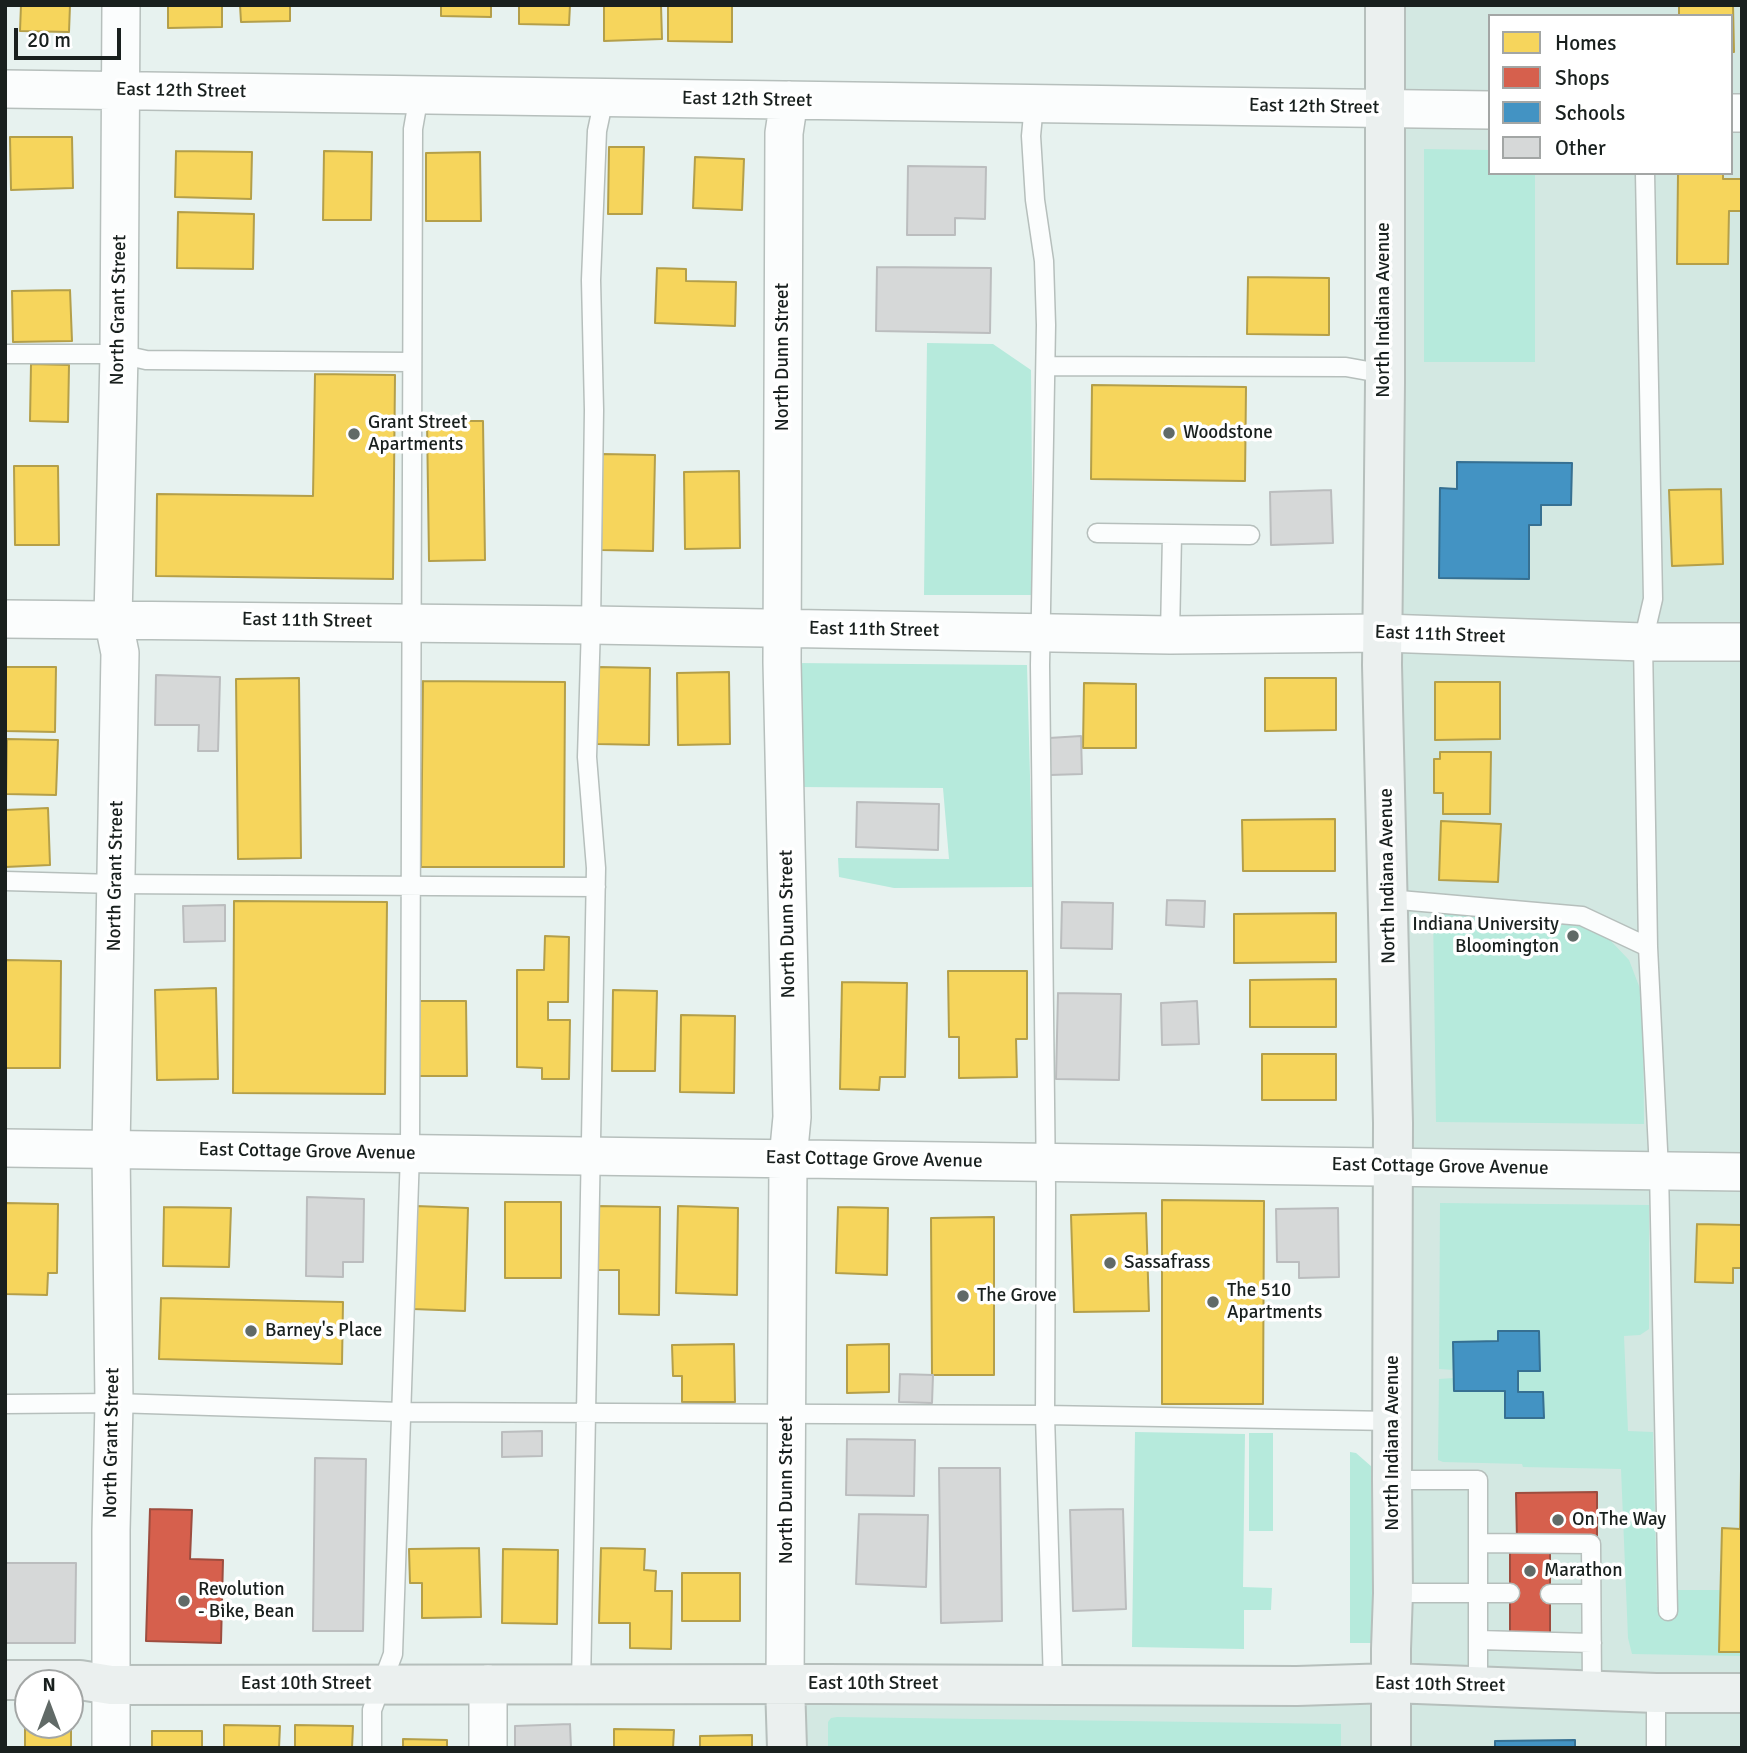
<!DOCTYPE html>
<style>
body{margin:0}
#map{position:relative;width:1747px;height:1753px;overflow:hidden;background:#e7f2ef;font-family:Signika,sans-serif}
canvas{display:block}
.frame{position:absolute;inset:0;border:7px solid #19201e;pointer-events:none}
.legend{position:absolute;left:1488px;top:14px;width:245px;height:161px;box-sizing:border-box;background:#fff;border:2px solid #a3a6a5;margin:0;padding:9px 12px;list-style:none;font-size:21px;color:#19201e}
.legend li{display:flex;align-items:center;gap:14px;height:35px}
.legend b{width:35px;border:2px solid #a3a6a5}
.north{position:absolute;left:14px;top:1669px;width:70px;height:70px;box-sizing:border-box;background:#fff;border:2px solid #a3a6a5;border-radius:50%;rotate:0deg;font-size:19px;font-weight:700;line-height:28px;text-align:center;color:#19201e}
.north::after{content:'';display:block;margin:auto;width:24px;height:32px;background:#616a67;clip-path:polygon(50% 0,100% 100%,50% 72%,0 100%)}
.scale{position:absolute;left:14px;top:28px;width:107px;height:32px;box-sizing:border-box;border:4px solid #19201e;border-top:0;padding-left:9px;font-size:21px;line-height:24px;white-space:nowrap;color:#19201e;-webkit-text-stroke:5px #fff;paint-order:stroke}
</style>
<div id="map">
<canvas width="1747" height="1753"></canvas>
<div class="frame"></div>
<ul class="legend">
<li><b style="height:19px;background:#f6d55c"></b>Homes</li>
<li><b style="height:19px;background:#d6604d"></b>Shops</li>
<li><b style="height:19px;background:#4393c3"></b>Schools</li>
<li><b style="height:19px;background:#d6d8d8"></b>Other</li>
</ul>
<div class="north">N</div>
<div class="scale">20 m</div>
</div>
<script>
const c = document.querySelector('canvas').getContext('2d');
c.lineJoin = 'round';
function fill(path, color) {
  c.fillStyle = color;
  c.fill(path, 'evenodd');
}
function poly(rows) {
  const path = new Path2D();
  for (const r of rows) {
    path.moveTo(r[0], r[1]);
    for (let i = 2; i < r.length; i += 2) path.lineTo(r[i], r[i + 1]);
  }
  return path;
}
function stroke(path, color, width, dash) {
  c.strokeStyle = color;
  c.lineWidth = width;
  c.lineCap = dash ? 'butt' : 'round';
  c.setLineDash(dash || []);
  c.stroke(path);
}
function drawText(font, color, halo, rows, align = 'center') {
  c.font = font + ' Signika,sans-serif';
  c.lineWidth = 7;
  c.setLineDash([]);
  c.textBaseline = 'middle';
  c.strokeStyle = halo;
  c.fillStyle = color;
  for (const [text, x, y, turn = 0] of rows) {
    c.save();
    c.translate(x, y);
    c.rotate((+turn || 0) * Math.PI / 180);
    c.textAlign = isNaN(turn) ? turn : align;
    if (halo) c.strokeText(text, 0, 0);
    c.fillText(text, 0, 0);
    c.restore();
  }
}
fill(poly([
 [1394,5,1742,5,1742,1748,806,1748,806,1699,1411,1705],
 [1490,16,1731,16,1731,173,1490,173]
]), '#d3e8e2');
fill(poly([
 [1424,149,1490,150,1490,173,1535,173,1535,362,1424,362],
 [927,343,993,344,1031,370,1033,595,924,595],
 [795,663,1027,665,1033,887,894,888,839,877,838,858,949,859,943,788,798,787],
 [1433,911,1555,916,1585,925,1608,938,1629,960,1639,986,1643,1003,1644,1124,1436,1122],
 [1440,1203,1649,1205,1649,1329,1640,1335,1624,1336,1628,1431,1653,1432,1657,1607,1674,1607,1674,1590,1720,1590,1719,1652,1742,1652,1742,1656,1632,1654,1628,1638,1621,1469,1523,1467,1522,1464,1443,1462,1438,1460,1439,1379,1454,1378,1454,1391,1505,1391,1506,1418,1544,1417,1543,1392,1518,1392,1518,1371,1540,1370,1539,1331,1498,1331,1498,1341,1453,1342,1454,1370,1439,1369],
 [1135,1432,1245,1434,1243,1587,1272,1588,1271,1610,1244,1610,1244,1649,1132,1647],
 [1249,1433,1273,1433,1273,1531,1249,1531],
 [1350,1452,1356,1453,1372,1467,1372,1643,1350,1643],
 [837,1717,1341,1724,1341,1748,828,1748,828,1722,831,1718]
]), '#b6eadc');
const homes = poly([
 [21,5,70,5,69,32,20,31,21,5],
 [168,5,222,5,222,27,168,28,168,5],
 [240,5,290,5,290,21,241,22,240,5],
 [441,5,491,5,491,17,441,16,441,5],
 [519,5,570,5,569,25,519,24,519,5],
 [604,5,661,5,662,39,604,41,604,5],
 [668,5,732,5,732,42,668,41,668,5],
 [1679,5,1733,5,1734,52,1731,52,1731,16,1679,16,1679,5],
 [10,137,72,137,73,188,11,190,10,137],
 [609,147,644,147,642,214,608,214,609,147],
 [176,151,252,152,251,199,175,197,176,151],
 [324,151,372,152,371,220,323,220,324,151],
 [480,152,481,221,426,221,426,153,480,152],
 [695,157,744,159,742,210,693,208,695,157],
 [1678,173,1723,173,1723,179,1742,179,1742,211,1729,211,1728,264,1677,264,1678,173],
 [178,212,254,214,253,269,177,268,178,212],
 [657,268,686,269,686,281,736,282,735,326,655,323,657,268],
 [1248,277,1329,278,1329,335,1247,334,1248,277],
 [70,290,72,341,13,342,12,291,70,290],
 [31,364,69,365,68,422,30,421,31,364],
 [315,374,395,375,393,579,156,576,157,494,313,496,315,374],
 [1092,385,1246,387,1245,481,1091,479,1092,385],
 [427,421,483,421,485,560,429,561,427,421],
 [602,454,655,455,653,551,601,550,602,454],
 [14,466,58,466,59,545,15,545,14,466],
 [739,471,740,548,685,549,684,472,739,471],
 [1721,489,1723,564,1672,566,1669,490,1721,489],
 [5,667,56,667,55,732,5,731,5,667],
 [598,667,650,668,649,745,597,744,598,667],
 [729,672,730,744,678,745,677,673,729,672],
 [299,678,301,858,238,859,236,679,299,678],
 [1265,678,1336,678,1336,730,1265,731,1265,678],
 [423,681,565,682,564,867,421,867,423,681],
 [1435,682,1500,682,1500,739,1435,740,1435,682],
 [1084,683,1136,684,1136,748,1083,748,1084,683],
 [7,739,58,740,56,795,6,794,7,739],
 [1440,752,1491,752,1490,814,1443,814,1443,793,1434,793,1434,759,1440,759,1440,752],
 [48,808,50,865,5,867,5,810,48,808],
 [1335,819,1335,871,1243,871,1242,820,1335,819],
 [1441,821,1501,824,1498,882,1439,880,1441,821],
 [234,901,387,902,385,1094,233,1093,234,901],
 [1336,913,1336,962,1234,963,1234,914,1336,913],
 [545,936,569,937,568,1002,548,1002,548,1020,570,1020,569,1079,542,1079,542,1068,517,1067,517,970,544,970,545,936],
 [5,960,61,961,60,1068,5,1068,5,960],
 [948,971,1027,971,1027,1039,1016,1039,1017,1077,959,1078,959,1037,949,1037,948,971],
 [1336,979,1336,1027,1250,1027,1250,980,1336,979],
 [842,982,907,983,905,1077,880,1077,879,1090,840,1089,842,982],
 [216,988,218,1079,157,1080,155,990,216,988],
 [613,990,657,991,655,1071,612,1071,613,990],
 [418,1001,466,1001,467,1076,418,1076,418,1001],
 [681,1015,735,1016,734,1093,680,1092,681,1015],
 [1262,1054,1336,1054,1336,1100,1262,1100,1262,1054],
 [1162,1200,1264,1201,1263,1404,1162,1404,1162,1200],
 [505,1202,561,1202,561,1278,505,1278,505,1202],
 [5,1203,58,1204,57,1273,48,1273,47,1295,5,1294,5,1203],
 [416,1206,468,1208,465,1311,413,1309,416,1206],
 [597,1206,660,1207,659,1315,619,1314,619,1270,597,1270,597,1206],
 [678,1206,738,1208,737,1295,676,1293,678,1206],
 [164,1207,231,1208,229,1267,163,1266,164,1207],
 [838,1207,888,1208,887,1275,836,1273,838,1207],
 [1146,1213,1149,1311,1074,1312,1071,1215,1146,1213],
 [994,1217,994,1375,932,1375,931,1218,994,1217],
 [1697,1224,1742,1225,1742,1268,1733,1268,1733,1283,1695,1282,1697,1224],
 [161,1298,343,1302,342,1364,159,1359,161,1298],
 [734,1344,735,1402,682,1402,682,1376,673,1376,672,1345,734,1344],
 [889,1344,889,1392,847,1393,847,1345,889,1344],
 [1742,1413,1742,1652,1719,1652,1722,1528,1740,1529,1742,1413],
 [479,1548,481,1617,422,1618,422,1583,410,1583,409,1549,479,1548],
 [601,1548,645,1549,644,1570,656,1571,655,1591,672,1591,671,1649,630,1648,630,1623,599,1623,601,1548],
 [503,1549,558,1550,557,1624,502,1623,503,1549],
 [682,1573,740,1573,740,1621,682,1621,682,1573],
 [224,1725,280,1726,279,1748,224,1748,224,1725],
 [295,1725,353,1726,352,1748,295,1748,295,1725],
 [25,1726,71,1727,71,1748,25,1748,25,1726],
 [614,1729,674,1730,673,1748,614,1748,614,1729],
 [152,1731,202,1731,202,1748,152,1748,152,1731],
 [752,1735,752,1748,700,1748,700,1736,752,1735],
 [403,1739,447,1740,447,1748,403,1748,403,1739]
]);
fill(homes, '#f6d55c');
stroke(homes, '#b49f49', 2);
const shops = poly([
 [1597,1492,1597,1539,1517,1540,1516,1493,1597,1492],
 [150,1509,192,1510,190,1559,223,1560,221,1643,146,1641,150,1509],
 [1510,1548,1550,1548,1550,1633,1510,1632,1510,1548]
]);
fill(shops, '#d6604d');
stroke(shops, '#9d4d3f', 2);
const schools = poly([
 [1457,462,1572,463,1571,505,1541,505,1541,525,1529,525,1529,579,1439,578,1440,488,1457,489,1457,462],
 [1498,1331,1539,1331,1540,1371,1518,1371,1518,1392,1543,1392,1544,1418,1505,1418,1505,1391,1454,1391,1453,1342,1498,1341,1498,1331],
 [1575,1740,1575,1748,1495,1748,1495,1741,1575,1740]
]);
fill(schools, '#4393c3');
stroke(schools, '#367092', 2);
const building = poly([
 [908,166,986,167,985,219,955,218,955,235,907,235,908,166],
 [877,267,991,268,990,333,876,331,877,267],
 [1331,490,1333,543,1271,545,1270,492,1331,490],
 [156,675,220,677,218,751,198,751,199,725,155,725,156,675],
 [1081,736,1082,774,1050,775,1049,738,1081,736],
 [857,802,939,804,938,850,856,847,857,802],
 [1167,900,1205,901,1204,927,1166,925,1167,900],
 [1062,902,1113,903,1112,949,1061,948,1062,902],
 [225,905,225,941,184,942,183,906,225,905],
 [1058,993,1121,994,1119,1080,1056,1079,1058,993],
 [1197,1001,1199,1044,1162,1045,1161,1003,1197,1001],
 [307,1197,364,1199,363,1262,343,1262,343,1277,306,1276,307,1197],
 [1338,1208,1339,1277,1299,1278,1299,1262,1277,1262,1276,1209,1338,1208],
 [900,1374,933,1375,932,1403,899,1402,900,1374],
 [542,1431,542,1456,502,1457,502,1432,542,1431],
 [847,1439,915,1440,914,1496,846,1495,847,1439],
 [315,1458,366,1459,363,1631,313,1631,315,1458],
 [939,1468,1000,1468,1002,1621,941,1623,939,1468],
 [1123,1509,1126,1609,1073,1611,1070,1510,1123,1509],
 [859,1514,928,1515,926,1587,856,1584,859,1514],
 [6,1563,76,1563,75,1643,5,1643,6,1563],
 [570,1724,571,1748,515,1748,515,1726,570,1724]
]);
fill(building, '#d6d8d8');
stroke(building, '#bbbdbe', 2);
const lane = poly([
 [1034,104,1031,136,1035,200,1044,261,1046,325,1040,665,1046,1189,1045,1415,1053,1684],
 [1645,173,1653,599,1643,642,1648,947,1659,1170,1668,1611],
 [5,354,119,354,146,360,412,362],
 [1046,366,1346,367,1385,374],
 [1097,533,1250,535],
 [1170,635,1172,535],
 [5,881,115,884,596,887],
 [1388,899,1582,916,1648,947],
 [5,1404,114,1403,401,1412,1045,1415,1392,1421],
 [1392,1480,1478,1480,1478,1543,1591,1544,1592,1690],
 [1478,1543,1478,1685],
 [1393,1593,1510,1593],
 [1550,1594,1591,1594],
 [1478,1640,1592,1643],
 [581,1685,596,868,587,757,591,625,594,410,591,280,597,131,604,98],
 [1656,1693,1656,1748],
 [372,1748,372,1710,393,1654,410,1153,413,129,419,95]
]);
const street = poly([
 [5,89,1490,110],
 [1731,113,1742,113],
 [5,619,591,625,1170,635,1383,633,1643,642,1742,642],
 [5,1148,1742,1172],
 [785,1684,788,1159,792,1117,782,662,784,133,789,100],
 [111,1748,111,1530,114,1403,111,1149,120,653,113,619,119,354,121,5],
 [488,1748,488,1684]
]);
const secondary = poly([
 [1385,5,1385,383,1382,665,1393,1123,1392,1480,1393,1593,1391,1649,1391,1748],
 [5,1680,80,1680,111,1685,826,1684,1297,1686,1391,1683,1656,1693,1742,1693],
 [785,1684,787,1748]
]);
stroke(lane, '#b6bfbc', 21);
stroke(street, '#b6bfbc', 40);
stroke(secondary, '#b6bfbc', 42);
stroke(lane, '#fbfdfd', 18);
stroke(street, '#fbfdfd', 37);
stroke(secondary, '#ebf0ef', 38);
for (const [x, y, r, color] of [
 [1169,433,7,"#616a67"],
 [354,434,7,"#616a67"],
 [1573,936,7,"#616a67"],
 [1110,1263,7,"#616a67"],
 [963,1296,7,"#616a67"],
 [1213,1302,7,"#616a67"],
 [251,1331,7,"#616a67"],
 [1558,1520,7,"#616a67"],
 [1530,1571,7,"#616a67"],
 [184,1601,7,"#616a67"]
]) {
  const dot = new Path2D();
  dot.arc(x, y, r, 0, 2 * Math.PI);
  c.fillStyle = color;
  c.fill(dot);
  stroke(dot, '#fff', 2.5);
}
drawText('19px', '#19201e', '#fff', [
 ["East 12th Street",181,91,1],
 ["East 12th Street",747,100,1],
 ["East 12th Street",1314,107,1],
 ["North Grant Street",119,310,-89],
 ["North Indiana Avenue",1384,310,-90],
 ["North Dunn Street",783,357,-90],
 ["East 11th Street",307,621,1],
 ["East 11th Street",874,630,1],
 ["East 11th Street",1440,635,2],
 ["North Grant Street",116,876,-89],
 ["North Indiana Avenue",1388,876,-91],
 ["North Dunn Street",788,924,-91],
 ["East Cottage Grove Avenue",307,1152,1],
 ["East Cottage Grove Avenue",874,1160,1],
 ["East Cottage Grove Avenue",1440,1167,1],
 ["North Grant Street",112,1443,-89],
 ["North Indiana Avenue",1393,1443,-90],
 ["North Dunn Street",787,1490,-90],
 ["East 10th Street",306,1684],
 ["East 10th Street",873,1684],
 ["East 10th Street",1440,1685,1]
]);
drawText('19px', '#19201e', '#fff', [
 ["Grant Street",368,423],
 ["Apartments",368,445],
 ["Woodstone",1183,433],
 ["Indiana University",1559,925,"right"],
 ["Bloomington",1559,947,"right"],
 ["Sassafrass",1124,1263],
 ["The 510",1227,1291],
 ["Apartments",1227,1313],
 ["The Grove",977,1296],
 ["Barney's Place",265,1331],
 ["On The Way",1572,1520],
 ["Marathon",1544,1571],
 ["Revolution",198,1590],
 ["- Bike, Bean",198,1612]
], 'left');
</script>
